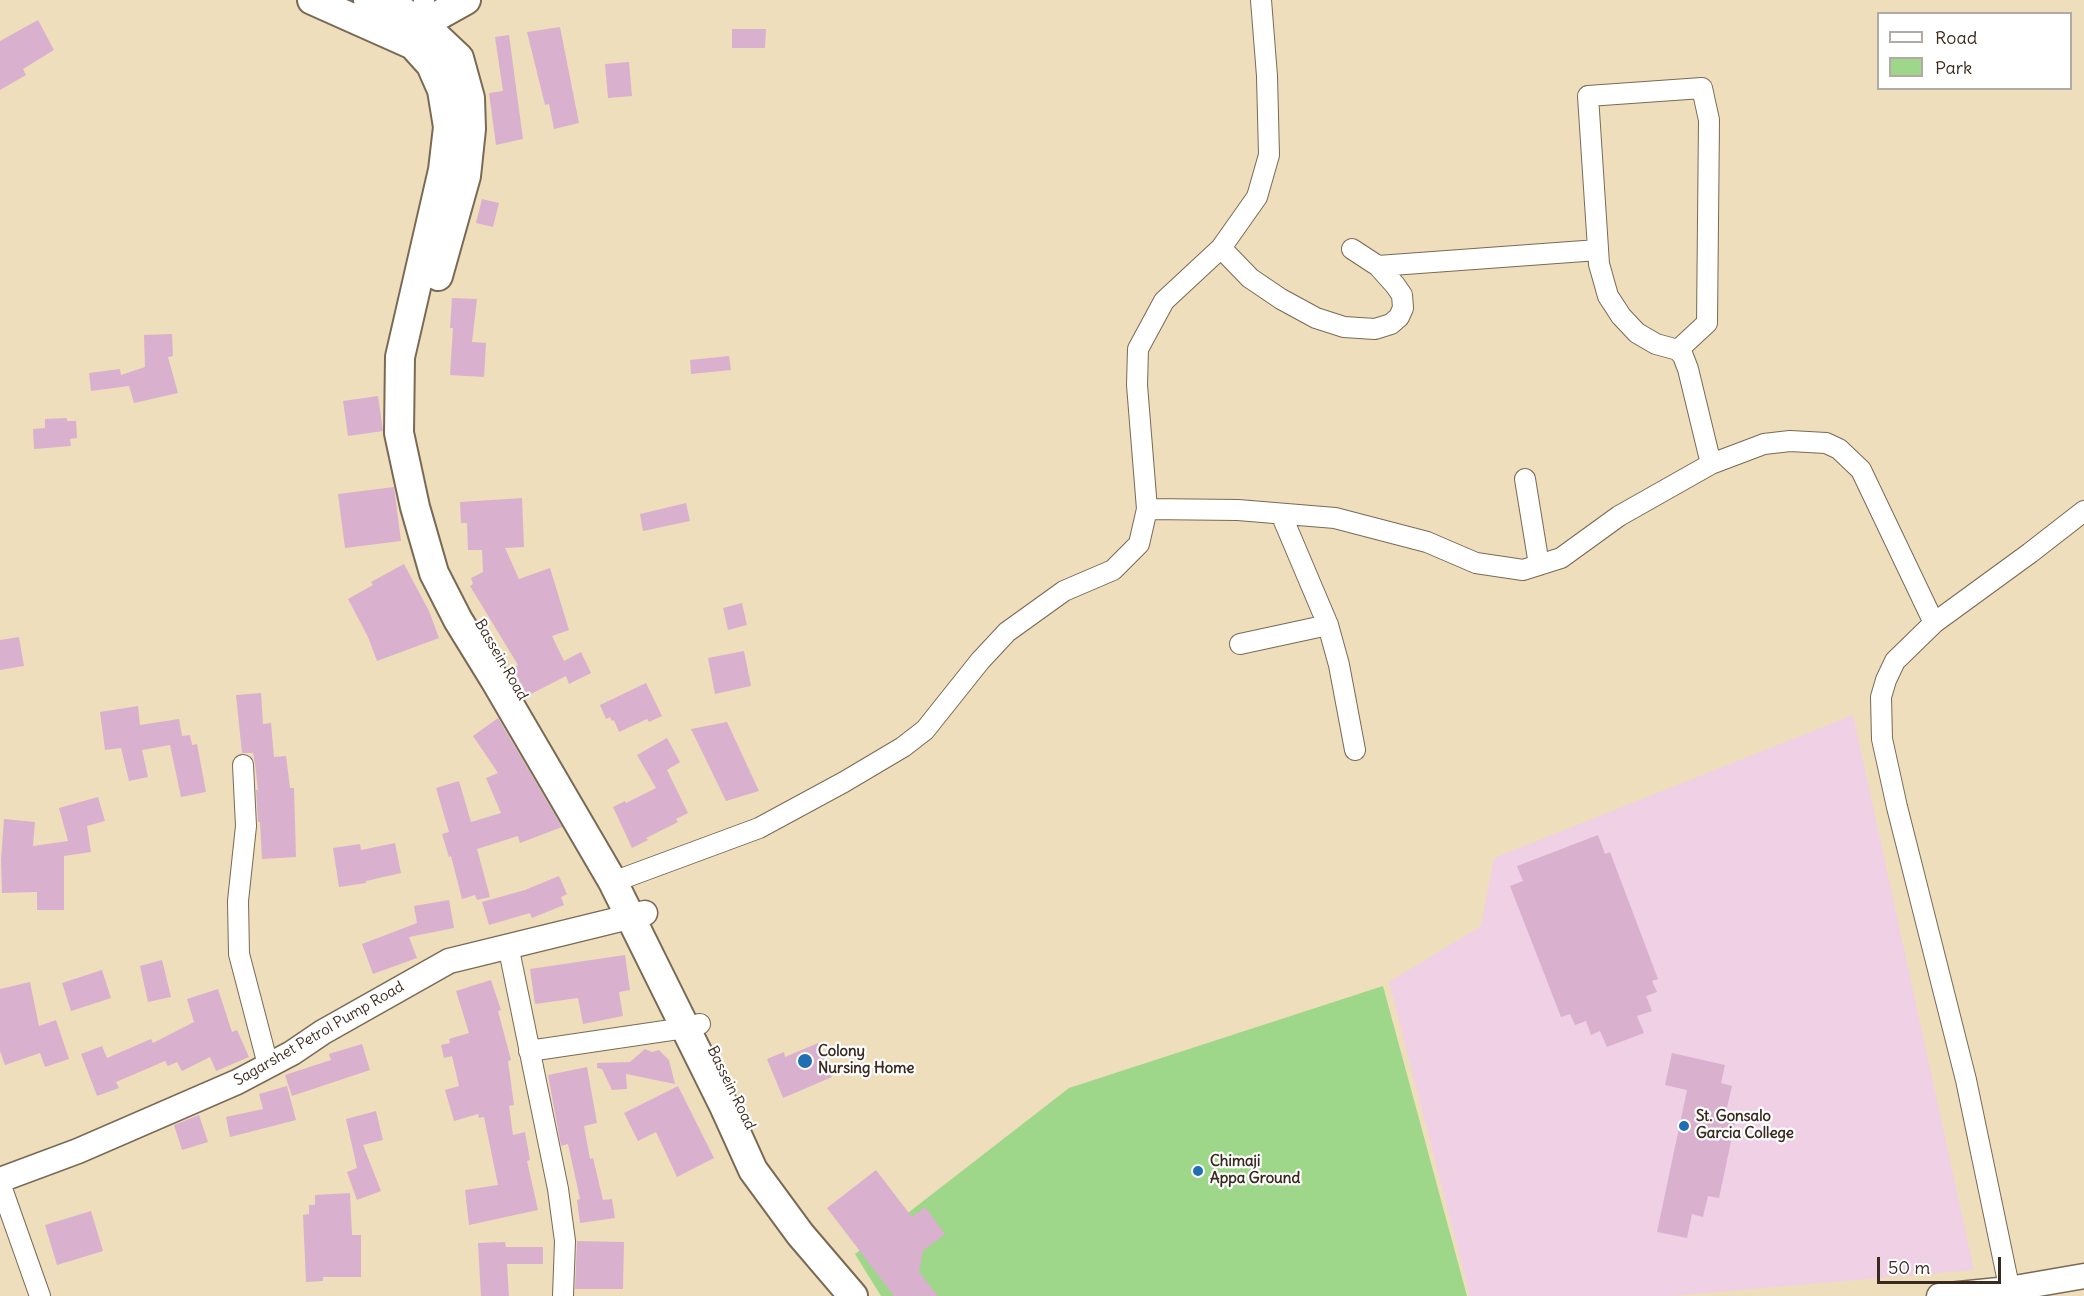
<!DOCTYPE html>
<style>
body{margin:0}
#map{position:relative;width:2084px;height:1296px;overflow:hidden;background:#eedebc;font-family:Delius,sans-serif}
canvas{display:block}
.legend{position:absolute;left:1877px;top:12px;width:195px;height:78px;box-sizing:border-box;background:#fff;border:2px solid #b1aaa5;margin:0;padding:8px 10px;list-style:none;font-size:18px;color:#3b2a1e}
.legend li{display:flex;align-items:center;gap:12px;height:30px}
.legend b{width:30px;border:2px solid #b1aaa5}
.scale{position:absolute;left:1877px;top:1257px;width:124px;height:27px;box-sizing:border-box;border:3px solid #3b2a1e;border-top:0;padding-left:8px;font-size:18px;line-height:21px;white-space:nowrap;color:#3b2a1e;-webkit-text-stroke:4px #fff;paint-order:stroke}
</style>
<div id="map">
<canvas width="2084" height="1296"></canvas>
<ul class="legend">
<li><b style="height:8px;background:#fff"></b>Road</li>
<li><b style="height:16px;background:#9ed789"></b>Park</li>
</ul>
<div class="scale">50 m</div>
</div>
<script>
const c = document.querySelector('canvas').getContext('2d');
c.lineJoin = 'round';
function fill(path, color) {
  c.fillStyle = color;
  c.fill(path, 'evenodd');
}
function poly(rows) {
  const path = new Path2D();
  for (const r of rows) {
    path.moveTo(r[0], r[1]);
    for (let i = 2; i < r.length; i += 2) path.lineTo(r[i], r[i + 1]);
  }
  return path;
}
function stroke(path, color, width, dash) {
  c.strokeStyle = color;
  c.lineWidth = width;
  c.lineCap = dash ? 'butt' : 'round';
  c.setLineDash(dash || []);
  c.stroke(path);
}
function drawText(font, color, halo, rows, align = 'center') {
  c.font = font + ' Delius,sans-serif';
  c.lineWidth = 4.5;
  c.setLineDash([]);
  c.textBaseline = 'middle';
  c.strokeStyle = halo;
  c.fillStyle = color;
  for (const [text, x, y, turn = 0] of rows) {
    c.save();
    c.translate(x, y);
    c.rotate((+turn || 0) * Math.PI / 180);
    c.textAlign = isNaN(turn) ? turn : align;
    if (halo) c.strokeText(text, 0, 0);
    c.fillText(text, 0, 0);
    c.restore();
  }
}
fill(poly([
 [1853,715,1974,1270,1670,1296,1470,1296,1389,982,1481,926,1494,858]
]), '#f0d0e5');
fill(poly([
 [1383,986,1467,1296,881,1296,855,1254,1069,1088]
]), '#9ed789');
fill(poly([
 [38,20,54,50,23,69,26,75,0,90,0,41],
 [560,27,579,123,554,129,549,104,545,105,527,32],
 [732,29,766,29,765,48,732,48],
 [509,35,523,139,496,145,489,93,503,91,495,37],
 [629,62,632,96,608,98,605,64],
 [482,199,499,203,493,227,476,223],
 [452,298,477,299,472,342,486,343,484,377,450,375,453,328,450,328],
 [172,334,173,356,168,357,178,393,134,403,129,386,91,391,89,373,120,369,121,375,145,367,144,335],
 [729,356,731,370,691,374,690,360],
 [378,396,383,431,348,436,343,401],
 [67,418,67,421,76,421,77,438,70,439,71,446,34,449,33,429,45,428,45,419],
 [394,487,401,541,345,548,338,494],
 [522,498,524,547,505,548,519,579,550,568,569,630,552,636,564,661,581,652,591,673,569,684,566,676,527,696,513,668,518,665,470,586,473,584,471,578,483,572,482,550,468,550,467,523,461,523,460,502],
 [686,503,690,521,643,531,640,514],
 [404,564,429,611,439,638,377,661,368,637,348,599,373,585,371,582],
 [742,603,747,625,728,630,723,608],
 [19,637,24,666,0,670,0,640],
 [744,651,751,686,715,694,708,658],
 [646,683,662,716,649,722,647,719,619,732,614,720,612,721,610,717,606,719,600,705],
 [261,693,263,724,271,723,274,757,286,756,290,788,294,788,296,857,262,859,260,822,258,822,256,790,258,790,255,764,253,753,242,753,236,695],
 [138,706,140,725,179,719,182,736,190,735,192,745,197,744,206,792,181,797,170,745,142,750,148,777,129,781,121,748,105,750,100,712],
 [498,718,562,827,520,843,518,836,477,849,490,897,477,900,475,895,462,899,451,856,449,857,442,834,449,832,436,788,459,781,471,822,501,813,486,778,498,773,473,736],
 [727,722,759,791,726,801,691,729],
 [667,738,680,762,667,770,688,813,676,819,678,822,646,838,648,840,632,848,613,807,625,801,626,803,656,788,637,755],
 [98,797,105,821,87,826,91,852,64,856,64,910,37,910,37,892,2,893,1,860,4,819,35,822,33,846,68,841,59,808],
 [1598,835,1605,854,1610,852,1658,979,1652,981,1657,992,1646,996,1652,1011,1637,1016,1644,1033,1607,1047,1600,1031,1591,1035,1586,1021,1575,1025,1570,1014,1561,1017,1510,886,1523,881,1517,866],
 [395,843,401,873,366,881,366,883,339,887,333,848,360,844,361,850],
 [559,876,567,894,561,897,564,905,532,918,530,913,489,925,482,902,525,890],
 [449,900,454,928,409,937,417,958,373,974,362,944,417,923,414,906],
 [625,955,630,990,619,992,623,1016,583,1024,578,998,535,1004,530,969],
 [162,960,171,997,148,1002,140,966],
 [102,970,111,998,71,1011,62,983],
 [491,980,501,1010,498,1011,511,1060,508,1061,514,1105,509,1106,513,1135,525,1132,530,1160,527,1161,538,1210,469,1225,465,1190,498,1185,484,1117,479,1118,478,1114,454,1121,445,1090,459,1086,452,1056,444,1058,441,1045,450,1043,449,1039,469,1033,456,991],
 [30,982,39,1026,56,1020,69,1059,45,1067,40,1053,5,1065,0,1051,0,989],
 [218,989,232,1032,237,1030,249,1057,216,1071,210,1057,182,1071,177,1062,168,1066,165,1061,116,1082,119,1088,97,1096,81,1054,102,1046,107,1058,151,1039,153,1043,194,1022,187,999],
 [818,1043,832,1077,783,1098,767,1059,784,1052,785,1057],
 [362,1044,370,1070,292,1096,285,1075,331,1060,329,1054],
 [645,1049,652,1052,659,1050,669,1060,675,1084,626,1074,627,1089,612,1090,602,1069,597,1068,597,1063,630,1062],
 [1672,1053,1725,1065,1721,1083,1732,1086,1725,1116,1736,1118,1719,1198,1708,1196,1703,1217,1692,1214,1687,1238,1657,1232,1687,1090,1665,1085],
 [587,1067,597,1123,584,1126,590,1159,593,1158,603,1200,612,1199,615,1218,580,1223,577,1200,580,1199,568,1144,561,1146,548,1075],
 [287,1086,296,1120,230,1137,226,1117,263,1109,259,1094],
 [678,1086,714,1158,677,1177,656,1132,638,1141,624,1113],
 [376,1111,383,1140,363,1145,381,1191,357,1200,347,1172,357,1168,346,1119],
 [199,1115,208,1142,182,1150,174,1125],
 [876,1170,912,1217,925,1207,945,1234,923,1251,919,1272,938,1296,894,1296,827,1208],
 [350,1193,352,1235,361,1235,361,1277,323,1277,323,1281,306,1282,303,1215,309,1214,309,1205,315,1205,315,1195],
 [91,1211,103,1251,57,1265,45,1225],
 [577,1241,624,1242,623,1289,575,1289],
 [505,1242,506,1247,543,1247,543,1264,507,1264,509,1296,481,1296,478,1243]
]), '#dab0cf');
const minor = poly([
 [423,24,424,0],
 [1221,248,1250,278,1281,299,1316,318,1344,327,1375,329,1391,324,1399,317,1403,308,1402,295,1395,285,1378,266,1352,249],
 [1378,266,1598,250],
 [1678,350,1707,323,1709,120,1702,88,1588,96,1599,264,1608,296,1621,316,1637,333,1656,344,1678,350,1683,356,1688,369,1711,464],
 [1525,479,1539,565],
 [1147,509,1238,510,1335,518,1427,542,1476,563,1523,570,1561,558,1619,516,1711,464,1764,444,1790,441,1826,443,1839,449,1861,470,1934,623],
 [1281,514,1328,625,1339,665,1355,750],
 [1240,644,1328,625],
 [243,765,246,826,238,901,239,954,268,1065],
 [613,882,759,828,844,782,903,747,925,730,980,661,1007,632,1064,591,1113,570,1139,544,1147,509,1137,385,1138,349,1164,301,1221,248,1257,197,1269,155,1267,76,1261,0],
 [508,945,558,1189,565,1241,563,1296],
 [529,1051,685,1028,700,1024],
 [0,1183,40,1296],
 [2011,1296,1966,1080,1897,807,1882,739,1881,697,1886,680,1895,661,1934,623,2030,553,2084,511]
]);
const tertiary = poly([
 [0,1180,78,1151,237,1082,292,1053,323,1032,449,961,645,913],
 [1939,1296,2009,1289,2084,1276]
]);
const secondary = poly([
 [312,0,413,45,431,65,442,90,448,127,443,170,400,357,399,433,415,507,434,573,458,620,495,680,613,882,724,1106,753,1170,800,1234,853,1296],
 [368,0,404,12,423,24,459,58,470,98,471,129,466,176,438,276],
 [415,40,423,24,466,0]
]);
stroke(minor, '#7a6955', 22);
stroke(tertiary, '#7a6955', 27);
stroke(secondary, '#7a6955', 32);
stroke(minor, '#fff', 20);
stroke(tertiary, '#fff', 24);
stroke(secondary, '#fff', 28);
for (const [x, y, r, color] of [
 [805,1061,8,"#1f6fb2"],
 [1684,1126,6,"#1f6fb2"],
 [1198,1171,6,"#1f6fb2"]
]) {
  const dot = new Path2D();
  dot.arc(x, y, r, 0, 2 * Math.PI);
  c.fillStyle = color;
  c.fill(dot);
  stroke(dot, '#fff', 2);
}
drawText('15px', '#3b2a1e', '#fff', [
 ["Bassein Road",501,660,60],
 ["Sagarshet Petrol Pump Road",319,1034,-30],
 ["Bassein Road",731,1088,64]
]);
drawText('bold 15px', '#3b2a1e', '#fff', [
 ["Colony",818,1052],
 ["Nursing Home",818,1069],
 ["St. Gonsalo",1696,1117],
 ["Garcia College",1696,1134],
 ["Chimaji",1210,1162],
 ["Appa Ground",1210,1179]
], 'left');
</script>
